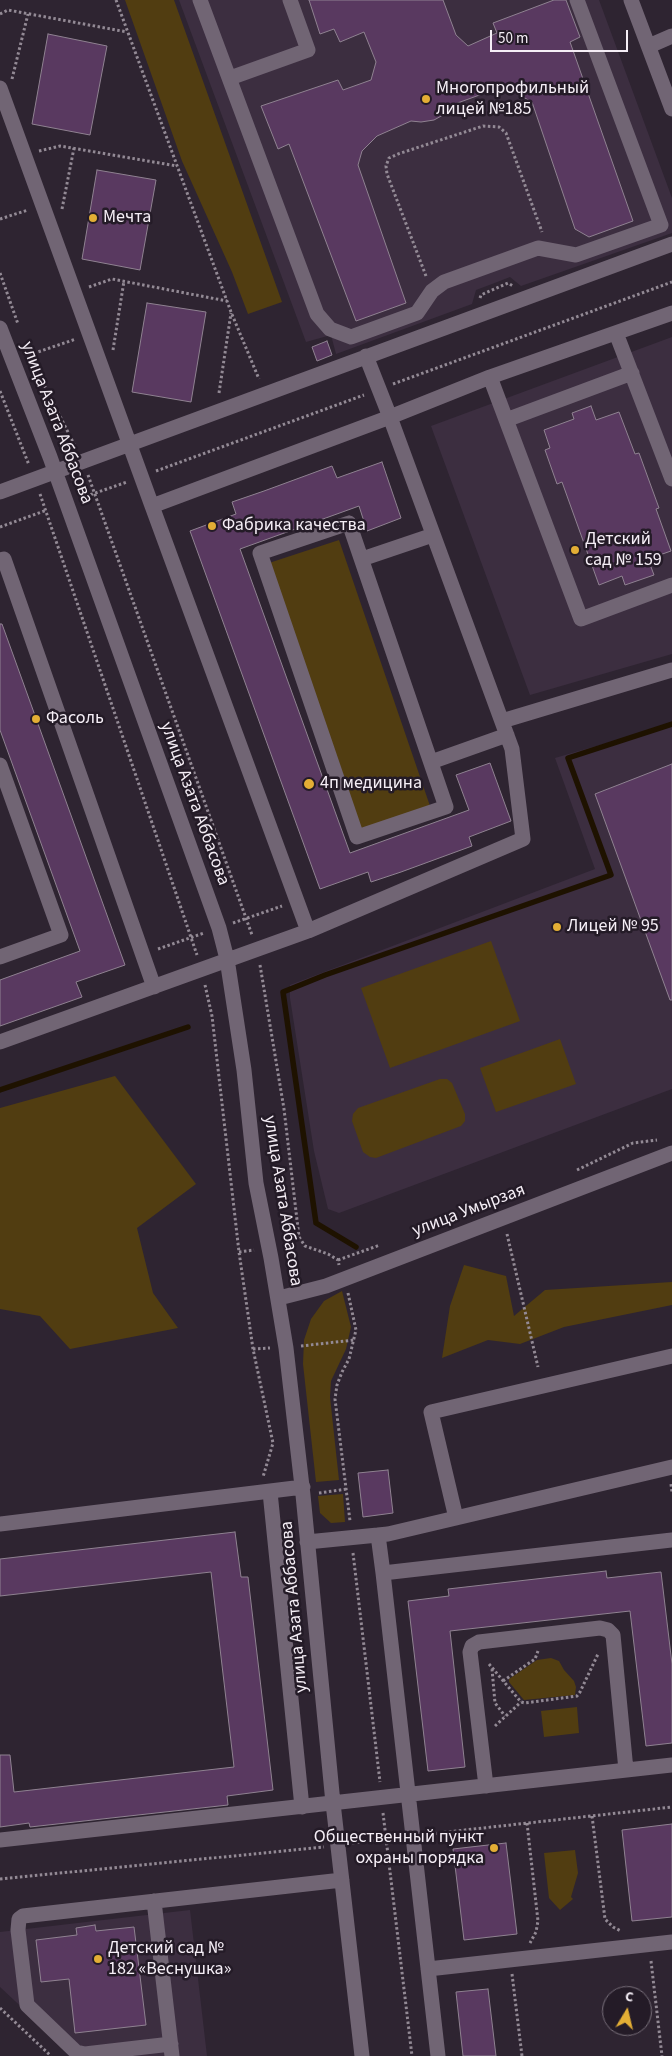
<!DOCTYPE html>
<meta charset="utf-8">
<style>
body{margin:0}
#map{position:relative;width:672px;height:2056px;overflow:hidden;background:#2e2431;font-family:"Source Sans 3",sans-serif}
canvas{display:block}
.north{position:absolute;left:602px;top:1986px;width:50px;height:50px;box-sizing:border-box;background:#241b27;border:1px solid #786f7a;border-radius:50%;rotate:9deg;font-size:14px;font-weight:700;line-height:20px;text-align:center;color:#f5eef6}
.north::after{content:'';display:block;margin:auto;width:18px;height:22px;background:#e3ae35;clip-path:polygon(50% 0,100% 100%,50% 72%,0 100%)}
.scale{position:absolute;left:490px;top:30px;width:138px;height:22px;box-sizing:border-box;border:2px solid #f5eef6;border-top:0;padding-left:6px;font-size:15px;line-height:18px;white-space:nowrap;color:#f5eef6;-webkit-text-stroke:4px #241b27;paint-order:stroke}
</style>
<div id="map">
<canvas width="672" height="2056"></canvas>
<div class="north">С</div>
<div class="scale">50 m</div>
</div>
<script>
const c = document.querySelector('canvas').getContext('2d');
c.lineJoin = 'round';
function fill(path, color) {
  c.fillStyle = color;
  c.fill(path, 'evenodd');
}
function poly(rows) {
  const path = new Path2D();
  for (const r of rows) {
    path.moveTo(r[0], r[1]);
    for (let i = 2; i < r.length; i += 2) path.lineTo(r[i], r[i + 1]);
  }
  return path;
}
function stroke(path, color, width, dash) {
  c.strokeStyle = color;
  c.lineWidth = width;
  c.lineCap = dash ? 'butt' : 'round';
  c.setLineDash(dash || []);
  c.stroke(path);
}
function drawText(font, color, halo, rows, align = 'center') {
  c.font = font + ' "Source Sans 3",sans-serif';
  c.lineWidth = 5;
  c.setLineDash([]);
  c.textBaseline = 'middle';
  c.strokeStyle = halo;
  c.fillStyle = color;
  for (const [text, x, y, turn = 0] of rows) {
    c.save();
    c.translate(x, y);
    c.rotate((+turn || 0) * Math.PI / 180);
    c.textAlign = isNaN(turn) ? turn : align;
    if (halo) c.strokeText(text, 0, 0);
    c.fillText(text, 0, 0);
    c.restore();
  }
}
fill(poly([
 [179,0,599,0,672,198,672,233,521,286,510,277,492,284,476,290,472,304,336,354,331,335,306,342],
 [672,337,672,654,530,695,431,426],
 [672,724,672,1089,339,1213,328,1209,314,1151,290,998,290,985,595,869,555,758],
 [190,1910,207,2056,74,2056,0,1987,0,1932]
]), '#3c2e40');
fill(poly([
 [125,0,174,0,282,302,248,314,232,272,182,161],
 [339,540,430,806,360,830,269,563],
 [491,941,520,1021,390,1068,361,988],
 [560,1039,576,1084,496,1112,480,1068],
 [115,1076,196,1184,137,1228,153,1293,178,1328,70,1349,40,1316,0,1309,0,1108],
 [440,1079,447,1079,452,1083,465,1114,465,1121,461,1126,376,1158,370,1157,363,1152,352,1121,353,1114,358,1108],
 [464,1265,506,1276,514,1316,545,1290,672,1282,672,1305,564,1327,520,1344,488,1340,442,1358,450,1306],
 [342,1291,351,1327,346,1349,331,1381,330,1397,339,1480,316,1482,303,1364,304,1340,311,1319,324,1301],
 [343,1494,345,1522,331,1523,320,1513,318,1496],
 [551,1658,559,1661,564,1670,574,1681,576,1687,575,1695,524,1700,509,1682,509,1679,537,1660],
 [577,1707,579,1733,544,1737,541,1711],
 [575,1850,578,1873,571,1897,573,1899,560,1910,549,1898,544,1853]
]), '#513d11');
stroke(poly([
 [0,1090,188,1027],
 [356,1247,316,1223,283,992,325,975,611,875,568,758,672,724]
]), '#1e1200', 5.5);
const building = poly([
 [309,0,443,0,456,35,468,46,497,33,493,23,554,0,566,0,580,37,570,42,633,221,589,237,575,229,532,102,516,93,496,89,452,105,445,114,434,120,421,122,411,121,377,136,362,151,358,165,406,303,356,321,289,144,278,149,261,106,338,80,343,90,371,80,376,62,364,32,340,42,334,29,320,34,309,0],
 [48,34,107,46,90,135,32,124,48,34],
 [97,170,156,180,140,270,82,259,97,170],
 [147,303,206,312,191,402,132,392,147,303],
 [327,341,332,355,317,361,312,347,327,341],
 [591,406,596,420,619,412,635,454,639,453,659,508,656,509,671,551,648,559,654,575,625,585,622,576,599,585,562,482,557,484,545,450,550,448,544,430,574,419,572,413,591,406],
 [382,462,401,518,367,531,359,506,240,549,350,853,469,810,456,775,490,763,511,821,469,837,472,846,401,872,371,882,368,872,320,889,190,531,236,514,232,502,264,491,332,466,337,478,382,462],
 [0,624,2,624,125,965,76,982,82,997,0,1026,0,980,80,951,0,730,0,624],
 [672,764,672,1000,670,1000,595,794,672,764],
 [388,1470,393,1513,363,1517,358,1473,388,1470],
 [235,1532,241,1577,248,1577,273,1790,227,1796,228,1805,30,1827,29,1823,0,1827,0,1755,10,1755,14,1792,234,1767,211,1572,0,1596,0,1559,235,1532],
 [606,1571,607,1578,661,1572,672,1664,672,1743,646,1746,630,1611,450,1631,465,1767,428,1771,408,1601,449,1596,448,1589,606,1571],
 [672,1824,672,1917,632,1921,622,1830,672,1824],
 [506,1843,517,1934,464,1940,453,1849,506,1843],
 [95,1925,96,1931,134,1927,146,2025,75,2033,69,1979,41,1982,36,1940,77,1935,76,1928,95,1925],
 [488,1989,496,2056,463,2056,456,1992,488,1989]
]);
fill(building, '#593960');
stroke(building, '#8f8291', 1);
stroke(poly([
 [116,0,231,312,259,379],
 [0,14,8,10,127,32],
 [12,79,28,14],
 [39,151,60,146,177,166],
 [62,209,74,148],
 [0,219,28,210],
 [0,273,18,324],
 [426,276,387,174,386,166,389,158,398,154,483,126,499,127,506,133,542,232],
 [89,287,112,279,227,301],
 [480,298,481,295,508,283,513,286],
 [113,350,124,281],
 [29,355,76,339],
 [33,363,76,448],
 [393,384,672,282],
 [0,391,29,465],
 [219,393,231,313],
 [156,471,364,395],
 [88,475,252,935],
 [40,494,197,955],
 [81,498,127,482],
 [0,527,47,510],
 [233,923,282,906],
 [158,949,204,933],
 [260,965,284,1109,299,1237,305,1246,328,1254,338,1260,339,1265],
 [205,985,212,1016,239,1252,253,1349,273,1443,263,1477],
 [577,1170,633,1143,657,1140],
 [507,1234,538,1367],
 [284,1242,299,1237],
 [239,1252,254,1250],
 [338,1260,380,1245],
 [348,1293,356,1330,349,1359,342,1372,337,1385,335,1399,350,1521],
 [301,1346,354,1340],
 [253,1349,270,1348],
 [671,1484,672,1493],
 [319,1493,347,1489],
 [353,1553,380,1782],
 [489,1664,521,1702,525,1703,577,1696,580,1692,598,1654],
 [492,1669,495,1703,505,1716],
 [503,1681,535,1659,538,1651],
 [495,1726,521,1702],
 [383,1813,412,2056],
 [592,1816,605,1919,613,1927,621,1931],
 [527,1823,538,1921,536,1932,530,1943],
 [429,1834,672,1807],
 [352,1843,398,1838],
 [0,1879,324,1847],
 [651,1961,662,2056],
 [512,1974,522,2056],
 [0,2008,51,2056]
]), '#938a95', 3, [2.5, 2.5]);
stroke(poly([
 [200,0,317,314,330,329,351,337,417,313,432,291,444,282,538,248,576,255,661,225,577,0],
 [631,0,672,109],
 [649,46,672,36],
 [230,78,308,50,290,0],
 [0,88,152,506],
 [0,328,50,457,219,928,227,959,244,1070,256,1183,271,1258,286,1348,303,1495,333,1803,362,2056],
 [616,333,672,479],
 [366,356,390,417,490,377,672,313],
 [490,377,581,619,672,585],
 [506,420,632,373],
 [0,492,672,244],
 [349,523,446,807,357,837,260,553,349,523],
 [362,559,433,535],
 [0,560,4,559,154,987],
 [502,721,672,670],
 [431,762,507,735],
 [0,765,61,935,0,957],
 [0,1042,308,931,523,839,512,749,390,417,152,506,308,931],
 [279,1298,326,1286,672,1153],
 [270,1492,302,1807],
 [456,1518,431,1412,672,1356],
 [0,1524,303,1487],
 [378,1535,383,1573,672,1540],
 [307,1542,388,1534,672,1467],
 [383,1573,438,2056],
 [486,1786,470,1652,472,1646,479,1642,600,1628,608,1630,613,1635,626,1770],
 [0,1840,672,1765],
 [154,1901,172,2056],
 [428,1969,672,1942],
 [171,2044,85,2054,76,2052,27,2005,18,1930,19,1919,23,1916,342,1880]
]), '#716574', 15);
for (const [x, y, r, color] of [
 [426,99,5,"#e3ae35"],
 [93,218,5,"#e3ae35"],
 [212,526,5,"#e3ae35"],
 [575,550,5,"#e3ae35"],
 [36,719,5,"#e3ae35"],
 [309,784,6,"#e3ae35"],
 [557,927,5,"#e3ae35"],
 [494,1848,5,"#e3ae35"],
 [98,1959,5,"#e3ae35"]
]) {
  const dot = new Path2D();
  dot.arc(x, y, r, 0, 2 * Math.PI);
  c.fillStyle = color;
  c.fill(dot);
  stroke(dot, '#241b27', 2);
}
drawText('18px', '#f5eef6', '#241b27', [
 ["Многопрофильный",436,89],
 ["лицей №185",436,110],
 ["Мечта",103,218],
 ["Фабрика качества",222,526],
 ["Детский",585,540],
 ["сад № 159",585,561],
 ["Фасоль",46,719],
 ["4п медицина",320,784],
 ["Лицей № 95",567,927],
 ["Общественный пункт",484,1838,"right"],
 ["охраны порядка",484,1859,"right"],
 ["Детский сад №",108,1949],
 ["182 «Веснушка»",108,1970]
], 'left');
drawText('18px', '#f5eef6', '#241b27', [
 ["улица Азата Аббасова",56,423,69],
 ["улица Азата Аббасова",194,804,70],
 ["улица Азата Аббасова",282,1201,81],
 ["улица Умырзая",469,1211,-21],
 ["улица Азата Аббасова",295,1607,-95]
]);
</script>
